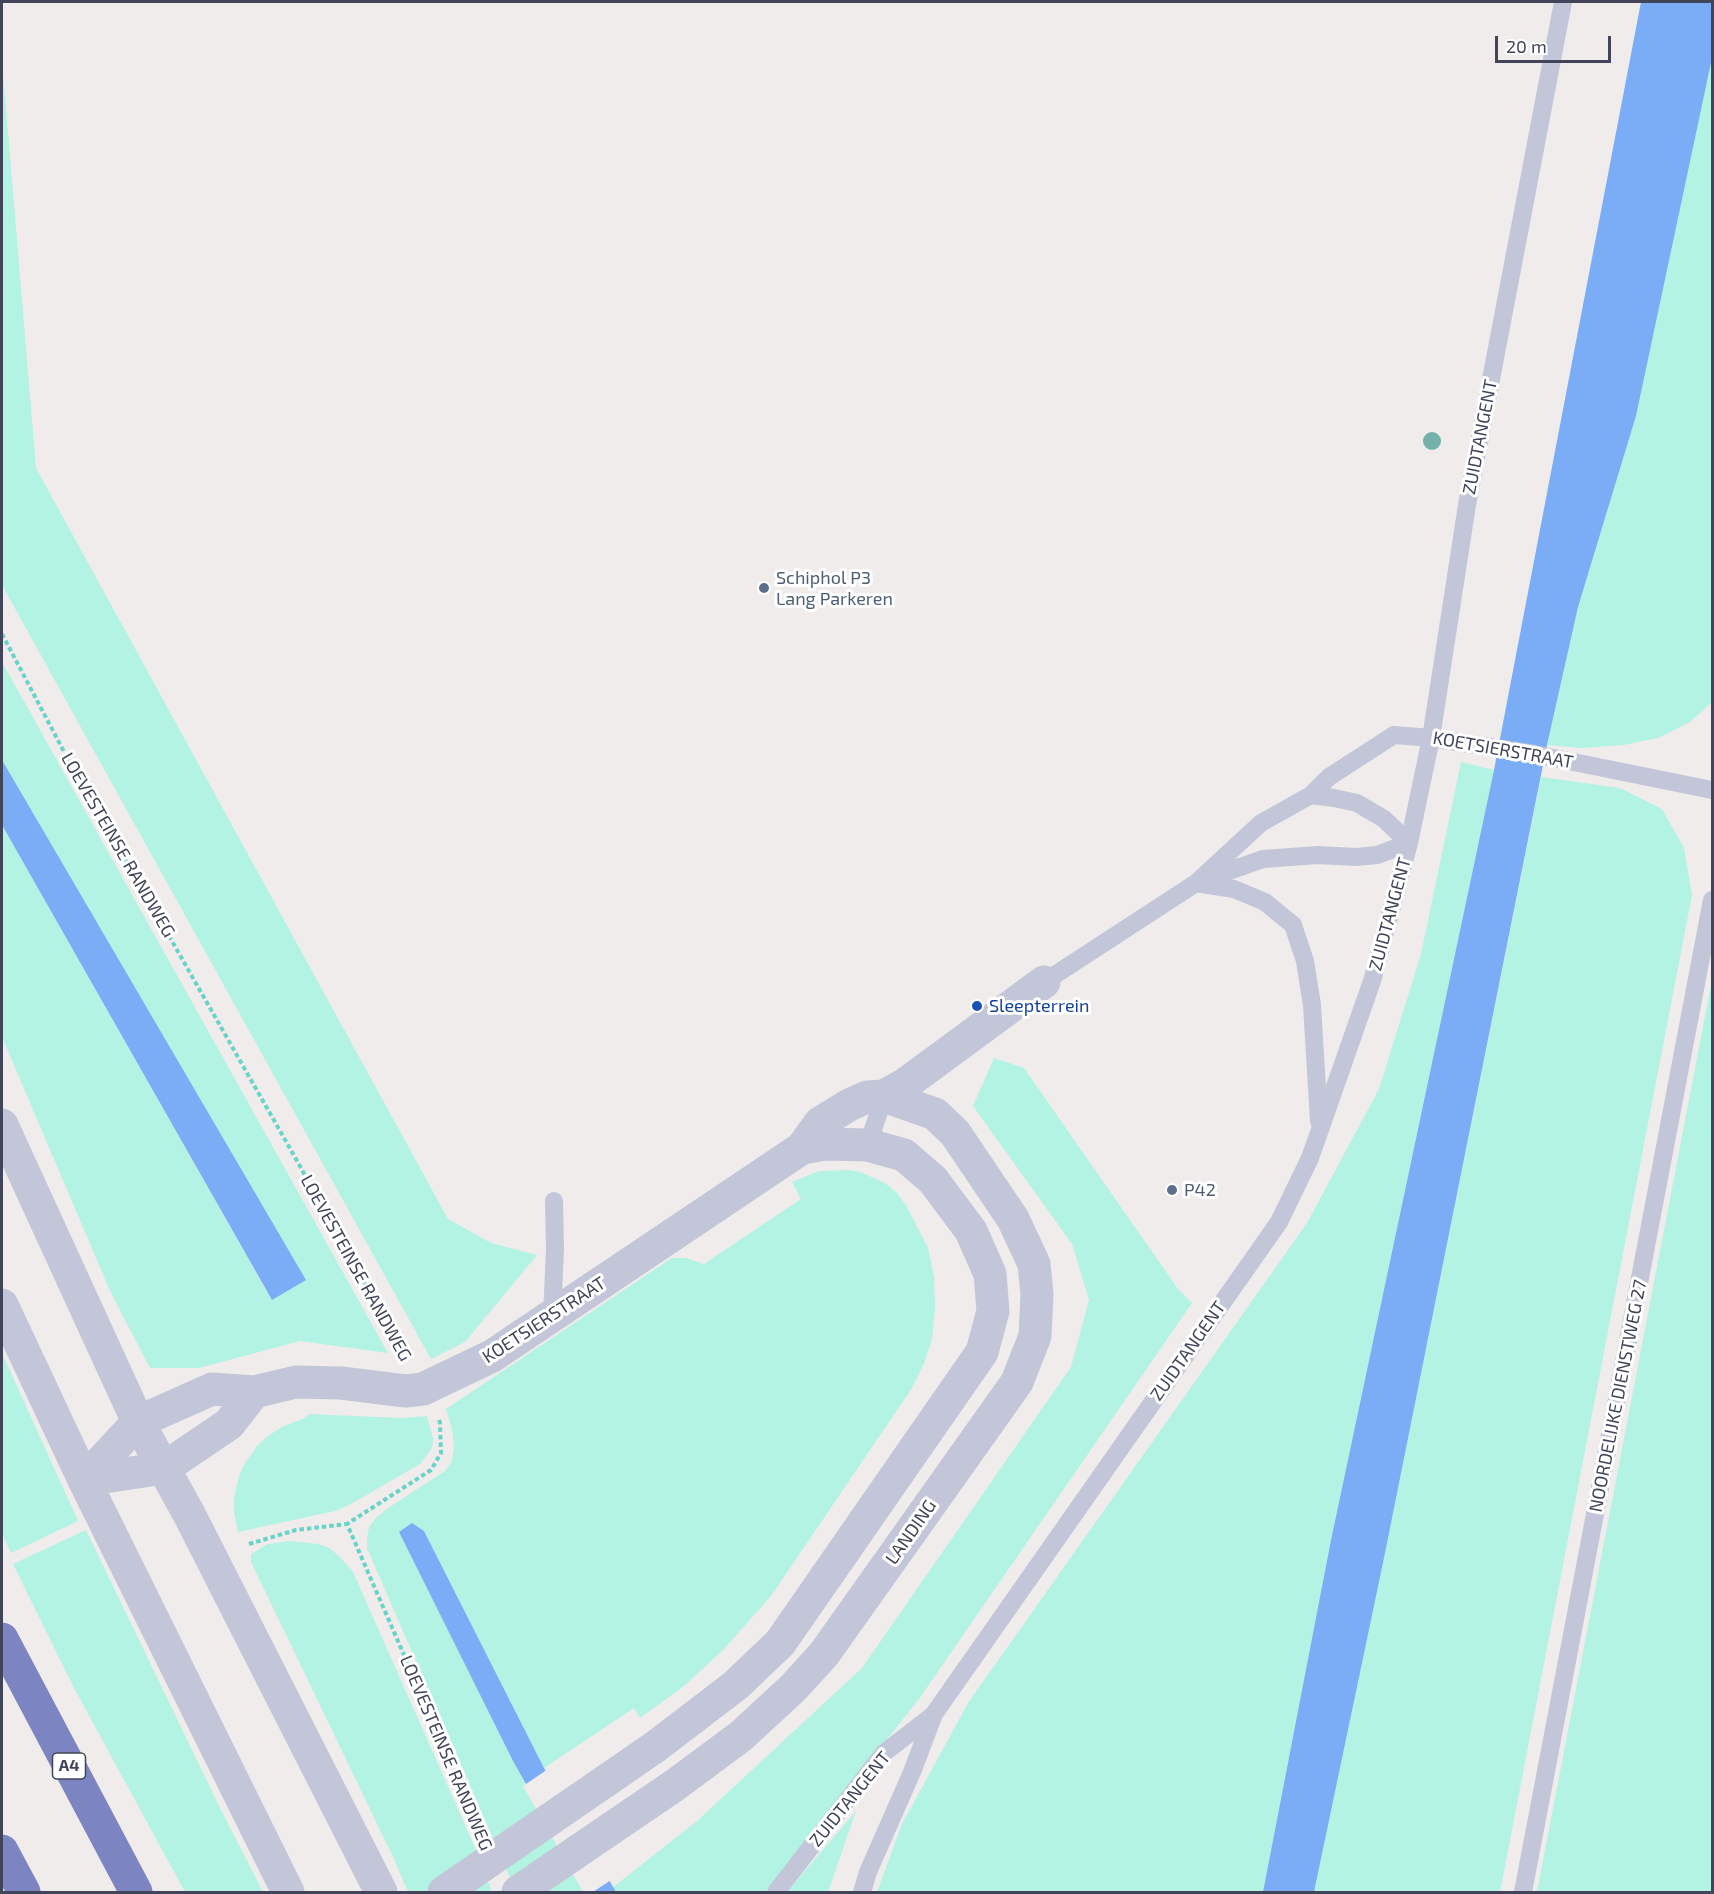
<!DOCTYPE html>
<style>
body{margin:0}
#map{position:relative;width:1714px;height:1894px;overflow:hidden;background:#efeceb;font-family:"Exo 2",sans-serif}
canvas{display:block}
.frame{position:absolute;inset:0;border:3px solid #42455a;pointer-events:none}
.scale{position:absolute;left:1495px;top:36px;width:116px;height:27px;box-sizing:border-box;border:3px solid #42455a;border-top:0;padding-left:8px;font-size:18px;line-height:21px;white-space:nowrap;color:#42455a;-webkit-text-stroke:4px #fff;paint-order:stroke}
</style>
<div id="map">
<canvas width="1714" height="1894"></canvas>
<div class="frame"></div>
<div class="scale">20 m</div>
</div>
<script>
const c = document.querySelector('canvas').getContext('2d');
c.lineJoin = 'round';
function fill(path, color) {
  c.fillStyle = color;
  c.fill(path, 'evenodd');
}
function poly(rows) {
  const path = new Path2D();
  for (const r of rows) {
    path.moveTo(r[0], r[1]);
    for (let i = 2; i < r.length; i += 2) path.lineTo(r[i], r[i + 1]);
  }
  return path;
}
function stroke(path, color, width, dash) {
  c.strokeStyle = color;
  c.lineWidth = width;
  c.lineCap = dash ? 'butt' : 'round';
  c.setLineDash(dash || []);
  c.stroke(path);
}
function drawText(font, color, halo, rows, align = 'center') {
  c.font = font + ' "Exo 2",sans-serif';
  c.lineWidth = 6;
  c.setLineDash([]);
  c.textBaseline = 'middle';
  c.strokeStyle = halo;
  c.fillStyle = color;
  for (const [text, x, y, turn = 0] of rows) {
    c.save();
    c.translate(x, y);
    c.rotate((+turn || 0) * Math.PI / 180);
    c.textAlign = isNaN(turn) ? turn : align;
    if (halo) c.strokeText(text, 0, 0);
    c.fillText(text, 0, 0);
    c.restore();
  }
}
fill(poly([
 [1712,57,1712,702,1690,722,1658,738,1623,745,1581,748,1547,745,1578,607,1636,416],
 [2,61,36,468,448,1219,491,1243,537,1255,465,1342,431,1359,2,585],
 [2,662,388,1353,300,1341,199,1368,150,1368,111,1293,2,1037,2,825,271,1299,305,1280,2,760],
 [1461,762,1494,770,1331,1540,1263,1892,877,1892,902,1824,968,1703,1307,1223,1379,1089,1421,954],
 [1541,777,1620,788,1662,809,1684,848,1692,895,1500,1892,1314,1892,1384,1558],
 [1712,980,1712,1892,1537,1892],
 [994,1058,1024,1068,1178,1289,1192,1303,919,1699,765,1892,616,1892,612,1888,697,1821,862,1668,1071,1367,1089,1300,1072,1244,973,1106],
 [849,1170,860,1172,885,1183,897,1193,907,1207,928,1248,934,1277,935,1309,932,1339,924,1363,912,1388,771,1596,723,1650,684,1686,640,1718,634,1708,544,1768,424,1531,399,1532,513,1761,587,1892,516,1892,367,1548,367,1538,369,1527,377,1517,388,1508,445,1471,452,1461,454,1448,452,1429,446,1409,672,1258,686,1258,704,1264,801,1199,792,1182,819,1171],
 [2,1353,78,1521,11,1553,2,1534],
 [309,1414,401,1418,427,1416,433,1438,432,1448,420,1464,349,1505,335,1511,238,1532,234,1511,234,1498,238,1480,243,1466,257,1446,268,1436,282,1427,305,1418],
 [86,1530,219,1806,263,1892,185,1892,74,1688,13,1564],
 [289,1541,318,1544,329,1548,339,1556,353,1572,480,1859,492,1892,408,1892,394,1859,251,1562,251,1554,268,1544],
 [856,1811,828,1892,787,1892]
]), '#b2f3e4');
fill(poly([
 [1641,2,1712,2,1712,58,1636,416,1578,607,1547,745,1384,1558,1314,1892,1263,1892,1331,1540,1494,770],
 [2,760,306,1280,272,1300,2,825],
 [412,1523,424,1531,544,1768,616,1892,587,1892,513,1761,399,1532]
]), '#7aadf5');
fill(poly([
 [548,1769,611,1880,593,1892,583,1892,523,1786]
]), '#efeceb');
stroke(poly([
 [2,634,62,748,296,1159,404,1355],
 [439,1420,440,1423,441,1453,431,1470,347,1524,478,1825],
 [249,1544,296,1530,347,1524]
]), '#67d4c7', 4, [4.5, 3]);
stroke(poly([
 [1311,795,1334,798,1357,803,1384,819,1409,843],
 [1203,880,1263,859,1318,855,1356,857,1377,855,1409,843],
 [1196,883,1234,889,1265,902,1293,925,1305,961,1312,1005,1319,1121],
 [1044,982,1196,883,1261,823,1311,795,1329,777,1394,735,1431,738,1534,754,1712,790],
 [868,1145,884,1096],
 [552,1316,555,1249,554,1201],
 [776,1892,884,1753,933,1715],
 [862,1892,868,1872,912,1772,934,1714,1279,1222,1310,1158,1372,981,1409,843,1431,738,1467,505,1563,2],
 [1523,1892,1712,900]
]), '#c2c6d8', 18);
stroke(poly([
 [84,1480,138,1422,212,1389,254,1392,296,1382,341,1383,406,1391,423,1389,492,1356,802,1148,820,1123,849,1105,867,1097,884,1096,904,1085,1044,982],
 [84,1480,164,1468,229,1424,254,1392],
 [444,1892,655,1747,736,1685,780,1643,982,1352,993,1311,990,1274,971,1231,933,1180,904,1155,868,1145,826,1144,802,1148],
 [518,1892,675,1785,741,1736,793,1688,824,1654,1017,1382,1035,1336,1037,1294,1034,1264,1013,1219,955,1133,935,1114,884,1096]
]), '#c2c6d8', 33);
stroke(poly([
 [2,1125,138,1422,189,1514,381,1892],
 [2,1305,84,1480,288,1892]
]), '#c2c6d8', 33);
stroke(poly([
 [2,1639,136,1892],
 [2,1851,24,1892]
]), '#7c84c1', 33);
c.fillStyle = '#72b2a9';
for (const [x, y] of [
 [1432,441]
]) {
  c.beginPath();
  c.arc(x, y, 9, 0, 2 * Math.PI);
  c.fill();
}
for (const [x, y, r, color] of [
 [764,588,6,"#5c6f8a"],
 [977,1006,6,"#1a4fb4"],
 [1172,1190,6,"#5c6f8a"]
]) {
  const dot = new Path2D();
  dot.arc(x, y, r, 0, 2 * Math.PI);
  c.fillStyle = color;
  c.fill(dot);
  stroke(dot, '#fff', 2);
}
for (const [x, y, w] of [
 [69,1766,33]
]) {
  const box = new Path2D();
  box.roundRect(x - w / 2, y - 13, w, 26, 4.5);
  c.fillStyle = '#fff';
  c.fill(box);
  stroke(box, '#42455a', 1.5);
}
drawText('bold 16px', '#42455a', null, [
 ["A4",69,1766]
]);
drawText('18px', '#42455a', '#fff', [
 ["ZUIDTANGENT",1480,437,-79],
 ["KOETSIERSTRAAT",1503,750,10],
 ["LOEVESTEINSE RANDWEG",118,845,60],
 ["ZUIDTANGENT",1390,914,-75],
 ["LOEVESTEINSE RANDWEG",356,1268,61],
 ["KOETSIERSTRAAT",544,1320,-33],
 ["ZUIDTANGENT",1188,1351,-55],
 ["NOORDELIJKE DIENSTWEG 27",1618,1396,-79],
 ["LANDING",911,1532,-55],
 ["LOEVESTEINSE RANDWEG",446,1753,67],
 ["ZUIDTANGENT",850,1799,-51]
]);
drawText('18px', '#4e5e75', '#fff', [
 ["Schiphol P3",776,578],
 ["Lang Parkeren",776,599],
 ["P42",1184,1190]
], 'left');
drawText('18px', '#164399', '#fff', [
 ["Sleepterrein",989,1006]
], 'left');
</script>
